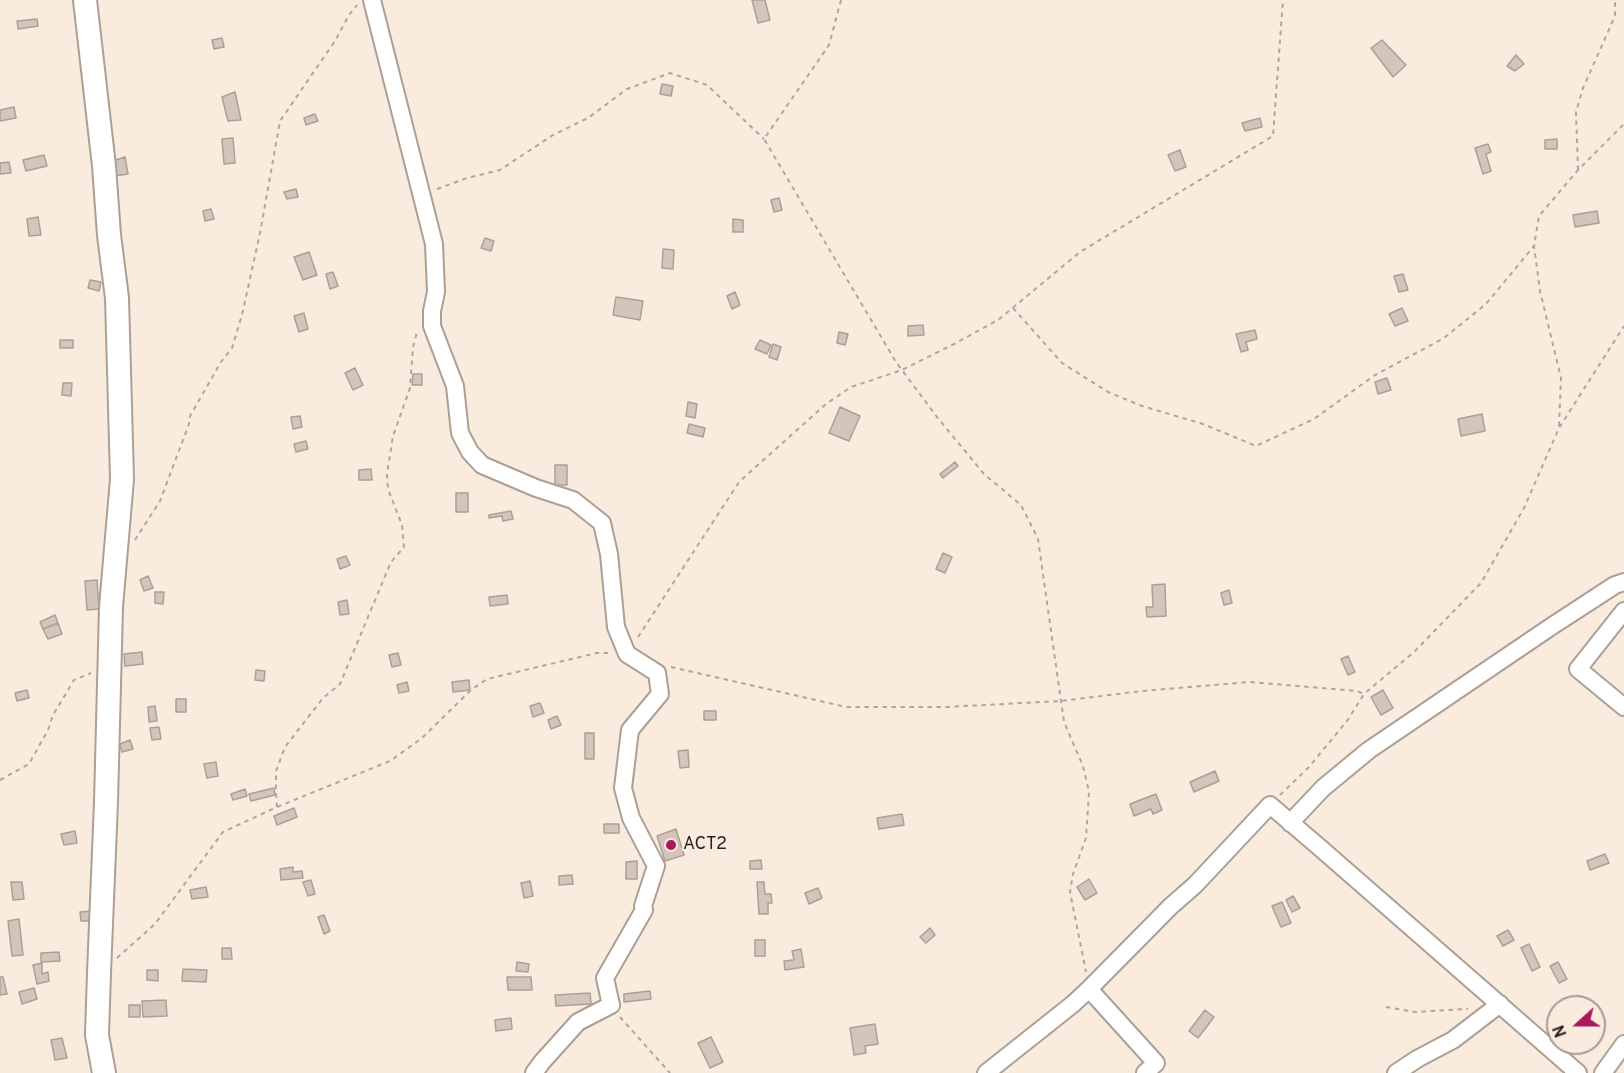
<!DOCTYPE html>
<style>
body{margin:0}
#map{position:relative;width:1624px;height:1073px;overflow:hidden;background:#faebdf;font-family:Overpass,sans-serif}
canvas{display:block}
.north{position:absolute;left:1546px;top:995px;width:60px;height:60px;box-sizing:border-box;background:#faebdf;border:2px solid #a59a91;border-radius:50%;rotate:249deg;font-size:16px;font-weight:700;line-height:24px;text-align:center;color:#26211c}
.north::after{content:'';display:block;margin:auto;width:21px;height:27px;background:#a81a5a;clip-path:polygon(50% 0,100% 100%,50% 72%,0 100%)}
</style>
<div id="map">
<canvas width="1624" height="1073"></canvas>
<div class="north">N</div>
</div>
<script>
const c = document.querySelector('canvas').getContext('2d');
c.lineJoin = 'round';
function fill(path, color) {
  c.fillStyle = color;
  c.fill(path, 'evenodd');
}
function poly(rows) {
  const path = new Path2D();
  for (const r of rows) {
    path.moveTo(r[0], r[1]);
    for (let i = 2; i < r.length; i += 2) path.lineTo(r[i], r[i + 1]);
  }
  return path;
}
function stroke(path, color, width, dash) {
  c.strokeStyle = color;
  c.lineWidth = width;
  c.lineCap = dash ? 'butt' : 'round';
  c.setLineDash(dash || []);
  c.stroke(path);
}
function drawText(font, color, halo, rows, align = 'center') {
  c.font = font + ' Overpass,sans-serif';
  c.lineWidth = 4.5;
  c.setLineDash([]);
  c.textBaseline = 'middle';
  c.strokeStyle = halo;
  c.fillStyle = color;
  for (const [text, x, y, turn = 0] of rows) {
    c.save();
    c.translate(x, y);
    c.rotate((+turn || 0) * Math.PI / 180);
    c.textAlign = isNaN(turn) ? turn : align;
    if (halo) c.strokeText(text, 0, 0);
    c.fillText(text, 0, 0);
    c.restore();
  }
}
const building = poly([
 [752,0,765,0,770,20,758,23,752,0],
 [37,19,38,26,18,29,17,21,37,19],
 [222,38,224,47,214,49,212,40,222,38],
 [1382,40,1406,65,1393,77,1371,48,1382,40],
 [1516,55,1524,64,1515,71,1507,66,1516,55],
 [662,84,673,86,671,96,660,94,662,84],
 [235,92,241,120,228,121,222,97,235,92],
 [14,107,16,118,0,121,0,110,14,107],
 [315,114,318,121,306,125,304,118,315,114],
 [1260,118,1262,127,1245,131,1242,123,1260,118],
 [233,138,235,163,224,164,222,139,233,138],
 [1557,139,1557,149,1545,149,1545,140,1557,139],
 [1488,144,1491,152,1486,154,1491,171,1483,174,1475,148,1488,144],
 [1180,150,1186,167,1175,171,1168,155,1180,150],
 [44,155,47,166,26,171,23,160,44,155],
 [125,157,128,174,114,176,110,162,125,157],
 [9,162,11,173,0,174,0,163,9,162],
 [296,189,298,197,287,199,284,192,296,189],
 [779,198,782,210,774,212,771,200,779,198],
 [211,209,214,219,205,221,203,211,211,209],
 [1597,211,1599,223,1575,227,1573,215,1597,211],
 [38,217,41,235,29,236,27,219,38,217],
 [733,219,743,220,743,232,733,232,733,219],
 [485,238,494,241,491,251,481,248,485,238],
 [663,249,674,250,673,269,662,268,663,249],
 [309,252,317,275,303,280,294,257,309,252],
 [333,272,338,286,330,289,326,274,333,272],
 [1403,274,1408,290,1399,292,1394,276,1403,274],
 [90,280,101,282,99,291,88,288,90,280],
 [735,292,740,305,732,309,727,296,735,292],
 [616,297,643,301,640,320,613,315,616,297],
 [1402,308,1408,321,1395,326,1389,314,1402,308],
 [304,313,308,329,299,332,294,316,304,313],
 [923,325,924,335,908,336,908,326,923,325],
 [1255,330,1257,339,1246,342,1248,350,1241,352,1236,334,1255,330],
 [839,332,848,334,845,345,837,343,839,332],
 [60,340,73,340,73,348,60,348,60,340],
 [760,340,771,345,767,354,755,349,760,340],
 [773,344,781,347,777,360,769,357,773,344],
 [355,368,363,385,353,390,345,373,355,368],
 [413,374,422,374,422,385,412,385,413,374],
 [1387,378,1391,390,1378,394,1375,382,1387,378],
 [63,383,72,383,71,396,62,395,63,383],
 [688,402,697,404,695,418,686,416,688,402],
 [840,407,860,416,849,441,829,433,840,407],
 [1482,414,1485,431,1461,436,1458,419,1482,414],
 [300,416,302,427,293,429,291,417,300,416],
 [689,424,705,428,703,437,687,433,689,424],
 [306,441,308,449,296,452,294,444,306,441],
 [955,462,958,466,943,478,940,474,955,462],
 [555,465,567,465,567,485,555,485,555,465],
 [371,469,372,480,359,480,359,470,371,469],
 [456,493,468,493,468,512,456,512,456,493],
 [511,511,513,519,503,521,502,516,489,518,489,515,511,511],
 [943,553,952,557,945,573,936,569,943,553],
 [346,556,350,565,340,569,337,559,346,556],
 [148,576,153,588,144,591,140,580,148,576],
 [97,580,99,609,87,610,85,581,97,580],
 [1165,584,1166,616,1147,617,1146,607,1153,607,1152,585,1165,584],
 [1229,590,1232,603,1224,605,1221,593,1229,590],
 [155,592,164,592,163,604,155,603,155,592],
 [507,595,508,604,490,606,489,597,507,595],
 [347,600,349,614,340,615,338,602,347,600],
 [55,615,58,623,43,629,40,622,55,615],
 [58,623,62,634,48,639,43,629,58,623],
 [142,652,143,664,125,666,124,654,142,652],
 [398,653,401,665,392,667,389,655,398,653],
 [1348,656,1355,672,1348,675,1341,659,1348,656],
 [256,670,265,671,264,681,255,680,256,670],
 [469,680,470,690,453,692,452,682,469,680],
 [407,682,409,691,399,693,397,685,407,682],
 [27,690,29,698,17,701,15,693,27,690],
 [1383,690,1393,708,1381,715,1371,697,1383,690],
 [176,699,186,699,186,712,176,712,176,699],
 [540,703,544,713,533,717,530,706,540,703],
 [155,706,157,721,149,722,148,707,155,706],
 [704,711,716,711,716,720,704,720,704,711],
 [557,716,561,725,551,729,548,720,557,716],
 [159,727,161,739,152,740,150,728,159,727],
 [585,733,594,733,594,759,585,759,585,733],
 [130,740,133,749,122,752,120,744,130,740],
 [688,750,689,767,680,768,678,751,688,750],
 [216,762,218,776,207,778,204,764,216,762],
 [1215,771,1219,781,1194,792,1190,782,1215,771],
 [274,788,275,795,251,801,249,794,274,788],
 [245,789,247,796,233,800,231,794,245,789],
 [1156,794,1162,810,1153,814,1151,809,1134,816,1130,804,1156,794],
 [294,808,297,817,277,825,274,816,294,808],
 [902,814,904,825,879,829,877,818,902,814],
 [604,824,619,824,619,833,604,833,604,824],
 [676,829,684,855,665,861,657,836,676,829],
 [75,831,77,843,64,845,61,834,75,831],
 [1605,854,1609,863,1590,870,1587,861,1605,854],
 [761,860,762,869,750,869,750,861,761,860],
 [637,861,637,879,626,879,626,862,637,861],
 [293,867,293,872,302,871,303,878,281,880,280,869,293,867],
 [572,875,573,884,559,885,559,876,572,875],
 [1089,879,1097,893,1085,900,1077,887,1089,879],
 [311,880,315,894,308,896,303,882,311,880],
 [530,881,533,896,524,898,521,883,530,881],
 [11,882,22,882,24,899,13,900,11,882],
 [757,882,764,882,765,894,771,894,772,903,768,903,768,914,759,914,757,882],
 [206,887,208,897,192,899,190,890,206,887],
 [818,888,822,898,809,904,805,893,818,888],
 [1293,896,1300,908,1292,912,1286,900,1293,896],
 [1282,902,1291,923,1281,927,1272,906,1282,902],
 [92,911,92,921,81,921,80,912,92,911],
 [324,915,330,931,324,934,318,917,324,915],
 [19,919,23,955,12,956,8,921,19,919],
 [930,928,935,935,926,943,920,937,930,928],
 [1508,930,1514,940,1503,946,1497,936,1508,930],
 [755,940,765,940,765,956,755,956,755,940],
 [1529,944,1540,967,1532,971,1521,948,1529,944],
 [222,948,231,948,232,959,222,959,222,948],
 [801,949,804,967,785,970,784,961,794,960,792,951,801,949],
 [59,952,60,961,41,962,41,953,59,952],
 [517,962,529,964,528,972,516,971,517,962],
 [1558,962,1567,979,1559,983,1550,966,1558,962],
 [42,963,42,974,48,972,49,981,37,984,33,965,42,963],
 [183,969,207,970,206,982,182,981,183,969],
 [147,970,158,970,158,981,147,980,147,970],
 [0,977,3,977,7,994,0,995,0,977],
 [507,977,531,977,532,990,508,990,507,977],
 [34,988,37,999,22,1004,19,992,34,988],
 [650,991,651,999,624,1002,624,994,650,991],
 [590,993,591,1004,556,1006,555,995,590,993],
 [166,1000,167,1016,143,1017,142,1001,166,1000],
 [129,1005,140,1005,140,1017,129,1017,129,1005],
 [1205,1010,1214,1017,1198,1038,1189,1031,1205,1010],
 [511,1018,512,1029,496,1031,495,1020,511,1018],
 [875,1024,878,1044,865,1046,866,1053,854,1055,850,1028,875,1024],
 [711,1037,723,1062,710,1068,698,1043,711,1037],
 [62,1038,67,1058,55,1060,51,1040,62,1038]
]);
fill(building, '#d4c5ba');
stroke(building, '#ad9f94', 1.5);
const street = poly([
 [372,0,434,244,436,292,432,311,432,326,455,386,460,433,470,452,482,465,536,488,573,500,602,523,609,554,616,627,627,654,657,673,660,694,630,730,623,788,631,818,656,866,643,906,644,910,605,978,611,1005,578,1022,542,1062,534,1073],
 [1624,611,1578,669,1624,707],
 [1290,823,1323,788,1369,750,1552,626,1615,585,1624,582],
 [1089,989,1156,1063,1145,1073],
 [986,1073,1073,1004,1089,989,1171,906,1195,885,1270,805,1318,846,1578,1073],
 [1396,1073,1417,1059,1453,1040,1500,1004],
 [1603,1073,1624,1044]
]);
const secondary = poly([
 [85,0,104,166,109,235,117,298,122,479,111,607,106,802,99,973,97,1035,104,1073]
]);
stroke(street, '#ad9f94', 20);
stroke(secondary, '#ad9f94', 26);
stroke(poly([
 [841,0,829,45,764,139,896,362,937,417,984,474,1021,505,1038,539,1064,722,1083,766,1089,792,1086,838,1073,874,1070,892,1086,972],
 [1578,170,1576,112,1583,88,1615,16,1615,0],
 [437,189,467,178,500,170,553,135,588,118,627,89,670,73,707,85,764,139],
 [1013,308,1062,363,1108,392,1142,406,1203,424,1256,446,1314,419,1375,375,1444,338,1486,304,1534,246],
 [1559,426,1561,378,1540,291,1534,246,1539,216,1578,170,1624,124],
 [135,540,160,501,189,424,190,416,221,362,232,348,242,315,260,233,280,121,335,41,349,15,357,5],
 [638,637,739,482,826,404,851,387,902,370,954,344,998,320,1080,252,1273,136,1283,0],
 [671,667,846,707,946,707,1061,701,1142,691,1250,682,1357,691,1364,694],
 [0,780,29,764,48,730,53,715,74,680,91,673],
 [1280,795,1308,768,1347,721,1364,694,1414,652,1481,583,1524,508,1559,428,1624,326],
 [277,807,276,792,276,771,285,747,323,698,340,684,391,562,404,547,402,525,388,489,387,474,393,436,410,388,413,347,417,332],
 [117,958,155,924,223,832,277,807,390,761,422,738,471,690,487,679,597,653,610,653],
 [1386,1007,1415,1012,1468,1009],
 [620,1017,670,1073]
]), '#b1a59c', 2, [4.5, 4.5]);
stroke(street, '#fff', 16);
stroke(secondary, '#fff', 22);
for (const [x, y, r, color] of [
 [671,845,6,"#a81a5a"]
]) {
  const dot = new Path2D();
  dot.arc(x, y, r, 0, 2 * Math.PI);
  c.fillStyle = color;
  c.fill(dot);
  stroke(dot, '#faebdf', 2);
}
drawText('18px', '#26211c', '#faebdf', [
 ["ACT2",683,845]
], 'left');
</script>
